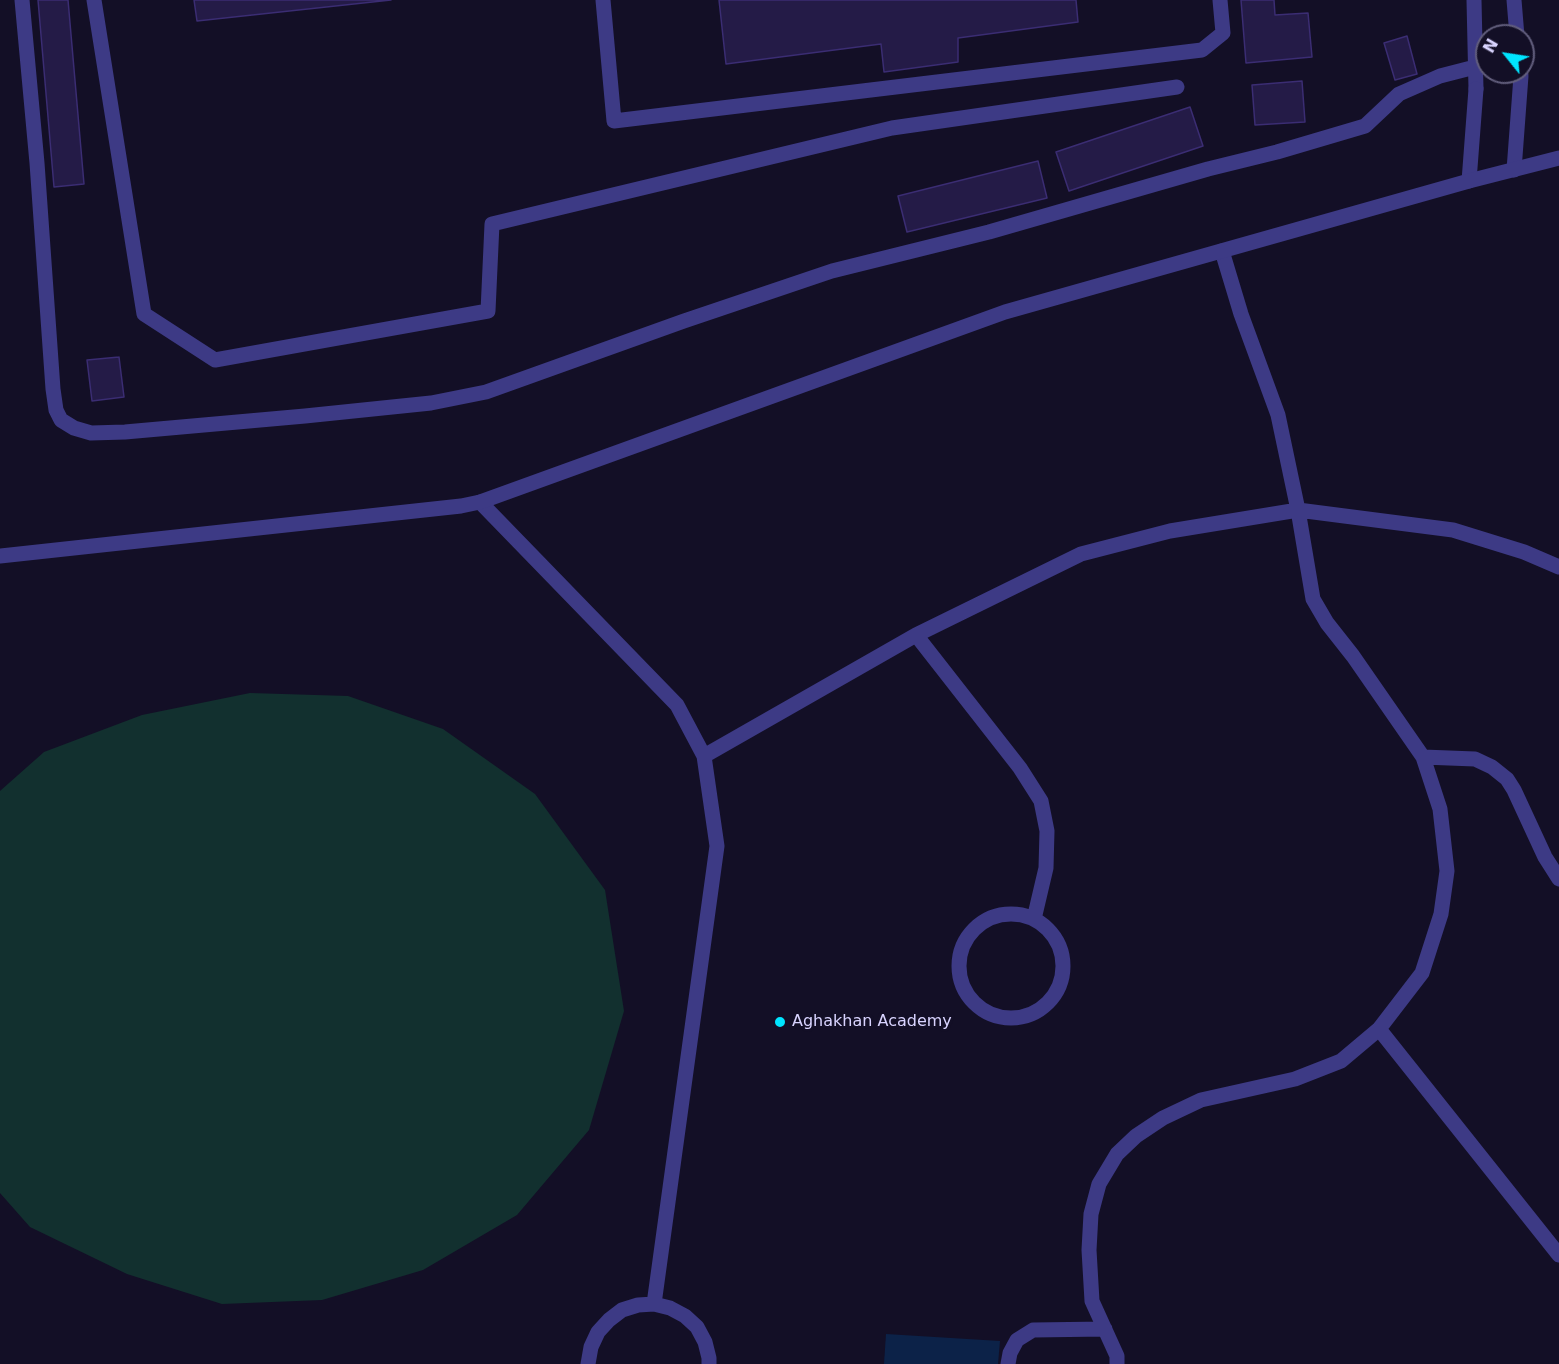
<!DOCTYPE html>
<style>
body{margin:0}
#map{position:relative;width:1559px;height:1364px;overflow:hidden;background:#130f26;font-family:"DejaVu Sans",sans-serif}
canvas{display:block}
.north{position:absolute;left:1475px;top:24px;width:60px;height:60px;box-sizing:border-box;background:#130f26;border:2px solid #625e7d;border-radius:50%;rotate:300deg;font-size:16px;font-weight:700;line-height:24px;text-align:center;color:#d9d4ff}
.north::after{content:'';display:block;margin:auto;width:21px;height:27px;background:#00e5ff;clip-path:polygon(50% 0,100% 100%,50% 72%,0 100%)}
</style>
<div id="map">
<canvas width="1559" height="1364"></canvas>
<div class="north">N</div>
</div>
<script>
const c = document.querySelector('canvas').getContext('2d');
c.lineJoin = 'round';
function fill(path, color) {
  c.fillStyle = color;
  c.fill(path, 'evenodd');
}
function poly(rows) {
  const path = new Path2D();
  for (const r of rows) {
    if (r.length === 3) {
      path.moveTo(r[0] + r[2], r[1]);
      path.arc(r[0], r[1], r[2], 0, 2 * Math.PI);
      continue;
    }
    path.moveTo(r[0], r[1]);
    for (let i = 2; i < r.length; i += 2) path.lineTo(r[i], r[i + 1]);
  }
  return path;
}
function stroke(path, color, width, dash) {
  c.strokeStyle = color;
  c.lineWidth = width;
  c.lineCap = dash ? 'butt' : 'round';
  c.setLineDash(dash || []);
  c.stroke(path);
}
function drawText(font, color, halo, rows, align = 'center') {
  c.font = font + ' "DejaVu Sans",sans-serif';
  c.lineWidth = 6;
  c.setLineDash([]);
  c.textBaseline = 'middle';
  c.strokeStyle = halo;
  c.fillStyle = color;
  for (const [text, x, y, turn = 0] of rows) {
    c.save();
    c.translate(x, y);
    c.rotate((+turn || 0) * Math.PI / 180);
    c.textAlign = isNaN(turn) ? turn : align;
    if (halo) c.strokeText(text, 0, 0);
    c.fillText(text, 0, 0);
    c.restore();
  }
}
fill(poly([
 [250,693,348,696,443,729,535,794,605,890,624,1011,589,1130,517,1215,423,1270,322,1300,222,1304,127,1274,30,1227,0,1193,0,791,44,752,142,715]
]), '#12302f');
fill(poly([
 [886,1334,1000,1341,998,1364,884,1364]
]), '#0c2248');
const building = poly([
 [38,0,68,0,84,184,54,187,38,0],
 [194,0,391,0,197,21,194,0],
 [719,0,1076,0,1078,22,958,38,958,62,884,72,881,44,726,64,719,0],
 [1241,0,1274,0,1275,15,1308,13,1312,57,1246,63,1241,0],
 [1407,36,1417,74,1395,80,1384,43,1407,36],
 [1302,81,1305,122,1255,125,1252,85,1302,81],
 [1190,107,1203,146,1069,191,1056,152,1190,107],
 [1038,161,1047,198,907,232,898,196,1038,161],
 [119,357,124,397,92,401,87,360,119,357]
]);
fill(building, '#241b47');
stroke(building, '#3b2d73', 1.5);
stroke(poly([
 [22,0,37,163,53,389,56,410,61,420,74,428,91,433,125,432,305,416,431,403,486,392,684,321,832,271,989,232,1208,169,1277,152,1365,126,1399,94,1440,76,1475,67],
 [94,0,144,314,215,360,488,311,492,224,892,128,1177,87],
 [603,0,614,121,1202,50,1223,33,1220,0],
 [1474,0,1476,89],
 [1514,0,1517,36],
 [480,502,677,705,704,756,717,846,654,1304],
 [916,635,1020,768,1041,801,1047,831,1046,868,1034,919],
 [704,756,916,635,1081,554,1170,531,1298,510,1453,530,1524,552,1559,567],
 [1423,757,1475,759,1492,767,1507,779,1514,790,1545,857,1559,879],
 [1011,966,52],
 [1379,1029,1559,1255],
 [588,1364,591,1347,598,1332,609,1320,622,1310,638,1305,654,1304,670,1308,685,1316,697,1327,705,1342,709,1358,709,1364],
 [1008,1364,1010,1353,1017,1340,1033,1330,1105,1329],
 [1117,1364,1117,1356,1092,1301,1089,1250,1091,1214,1099,1184,1117,1154,1136,1136,1163,1118,1201,1100,1295,1079,1341,1061,1379,1029,1422,973,1441,914,1447,871,1440,809,1423,757,1353,656,1327,623,1313,599,1298,510,1278,415,1241,314,1222,251]
]), '#3d3a85', 15);
stroke(poly([
 [1514,170,1521,76],
 [1469,181,1476,89]
]), '#3d3a85', 15);
stroke(poly([
 [0,556,461,506,480,502,1005,312,1469,181,1559,158]
]), '#3d3a85', 15);
for (const [x, y, r, color] of [
 [780,1022,6,"#00e5ff"]
]) {
  const dot = new Path2D();
  dot.arc(x, y, r, 0, 2 * Math.PI);
  c.fillStyle = color;
  c.fill(dot);
  stroke(dot, '#130f26', 2);
}
drawText('16px', '#d9d4ff', '#130f26', [
 ["Aghakhan Academy",792,1022]
], 'left');
</script>
